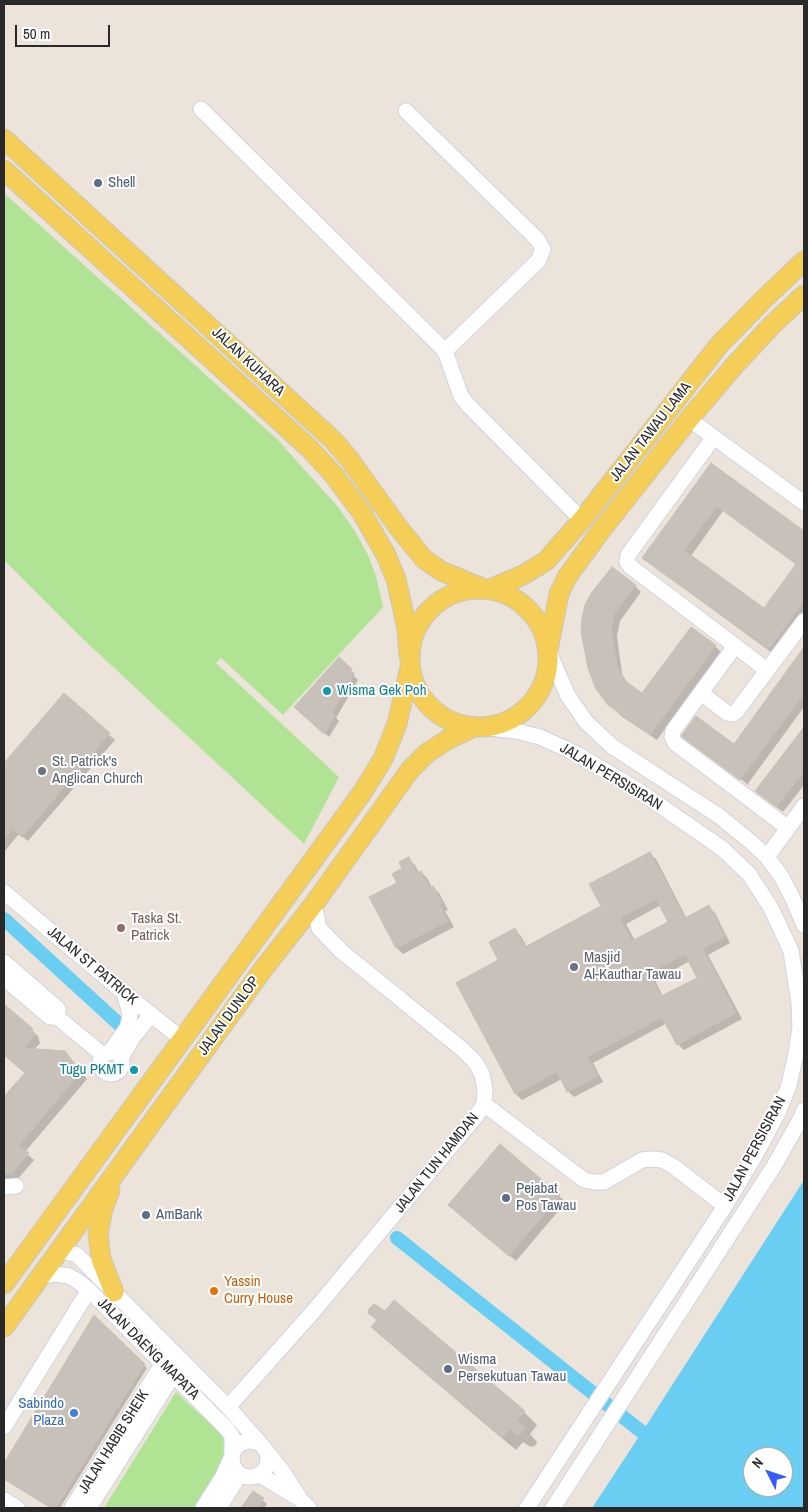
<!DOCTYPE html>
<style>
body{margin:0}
#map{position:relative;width:808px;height:1512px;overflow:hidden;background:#ece4da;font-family:"Archivo Narrow",sans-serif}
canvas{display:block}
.frame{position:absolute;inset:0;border:5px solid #292929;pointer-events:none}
.north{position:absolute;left:743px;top:1447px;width:50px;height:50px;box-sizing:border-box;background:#fff;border:1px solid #a9a9a9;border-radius:50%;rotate:311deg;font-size:14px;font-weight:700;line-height:20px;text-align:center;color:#292929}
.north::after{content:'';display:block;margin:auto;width:18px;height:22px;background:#335bff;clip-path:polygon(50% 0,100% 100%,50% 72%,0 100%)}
.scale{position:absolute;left:15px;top:25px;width:95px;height:22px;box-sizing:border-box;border:2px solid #292929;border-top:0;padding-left:6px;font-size:15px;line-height:18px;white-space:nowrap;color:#292929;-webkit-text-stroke:4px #fff;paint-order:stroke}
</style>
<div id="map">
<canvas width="808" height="1512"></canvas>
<div class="frame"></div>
<div class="north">N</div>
<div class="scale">50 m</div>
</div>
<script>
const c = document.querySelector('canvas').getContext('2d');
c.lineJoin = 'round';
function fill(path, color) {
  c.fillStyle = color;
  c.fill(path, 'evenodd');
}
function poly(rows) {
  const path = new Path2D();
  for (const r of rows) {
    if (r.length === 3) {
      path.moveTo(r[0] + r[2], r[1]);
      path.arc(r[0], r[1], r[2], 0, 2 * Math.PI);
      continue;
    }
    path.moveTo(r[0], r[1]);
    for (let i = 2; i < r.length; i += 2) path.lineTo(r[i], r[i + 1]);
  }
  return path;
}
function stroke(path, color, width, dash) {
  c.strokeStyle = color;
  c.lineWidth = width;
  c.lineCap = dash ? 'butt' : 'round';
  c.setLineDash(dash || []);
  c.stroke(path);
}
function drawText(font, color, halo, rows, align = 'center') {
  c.font = font + ' "Archivo Narrow",sans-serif';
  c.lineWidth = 4;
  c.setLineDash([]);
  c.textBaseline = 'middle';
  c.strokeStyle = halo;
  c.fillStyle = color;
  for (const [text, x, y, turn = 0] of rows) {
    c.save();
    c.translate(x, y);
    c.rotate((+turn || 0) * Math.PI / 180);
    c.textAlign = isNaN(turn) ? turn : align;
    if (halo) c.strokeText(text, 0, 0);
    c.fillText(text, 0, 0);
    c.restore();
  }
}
fill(poly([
 [4,193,278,440,338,507,355,531,368,555,376,576,383,607,283,715,221,658,216,663,339,777,304,844,84,640,4,560],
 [176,1392,233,1445,194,1508,104,1508]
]), '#b0e494');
fill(poly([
 [804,1180,804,1508,592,1508,642,1432],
 [753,1457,783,1457,783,1487,753,1487]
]), '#69cef2');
fill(poly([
 [712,465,804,534,804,615,775,655,650,564,644,558],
 [723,511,797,565,764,610,691,556],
 [635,586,641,592,620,621,617,636,622,674,628,684,643,695,715,646,721,652,657,740,621,716,603,698,592,679,583,632],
 [804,649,804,707,747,785,746,783,688,739,734,746],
 [339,659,355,674,354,676,358,680,336,718,339,721,329,737,296,707],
 [64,695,115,740,28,841,19,834,4,852,4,765],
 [804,730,804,785,783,812,756,791],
 [650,853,656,859,687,919,709,907,715,913,730,943,708,955,742,1019,684,1050,678,1044,667,1023,593,1063,603,1082,574,1097,568,1091,562,1079,522,1100,516,1094,458,983,500,961,515,930,521,936,527,947,602,907],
 [661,905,670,923,635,941,626,924],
 [690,961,699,978,663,997,655,980],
 [409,859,415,865,419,873,421,872,427,878,432,888,433,887,439,893,448,910,445,911,454,927,403,954,397,948,398,883],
 [4,1006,38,1036,40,1043,34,1050,65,1052,87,1079,25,1152,34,1160,18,1179,4,1179,4,1098,26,1074,4,1055],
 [500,1146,566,1202,516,1261,456,1211],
 [394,1302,524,1412,537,1425,530,1434,537,1442,536,1445,531,1447,523,1442,516,1450,386,1340,373,1327],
 [94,1317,147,1368,60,1508,51,1508,4,1479,4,1465],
 [253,1493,267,1504,264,1508,243,1508]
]), '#0003');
stroke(poly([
 [4,919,120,1025],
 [397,1238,642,1432]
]), '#69cef2', 14);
const building = poly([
 [711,463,804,531,804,601,769,649,642,558,711,463],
 [717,506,796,564,764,608,684,550,717,506],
 [612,567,636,585,614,614,611,629,617,666,620,673,624,680,642,693,691,627,716,645,650,735,608,705,596,689,588,668,581,632,582,618,585,605,592,592,612,567],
 [804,647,804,694,740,780,682,737,682,735,696,716,734,744,804,647],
 [339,657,352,669,350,671,354,674,332,713,335,716,324,734,294,707,339,657],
 [64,693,110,733,22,837,13,829,4,839,4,763,64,693],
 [804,727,804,771,776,807,755,791,804,727],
 [650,852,685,918,709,905,725,936,703,949,736,1013,677,1045,662,1017,587,1057,598,1076,567,1092,557,1072,515,1094,456,983,498,960,489,942,515,928,525,947,601,906,589,884,650,852],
 [656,899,668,922,632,941,620,918,656,899],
 [685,954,697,978,661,996,649,973,685,954],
 [409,857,417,873,421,871,430,888,433,886,442,903,440,905,448,921,396,948,369,897,397,883,392,874,402,868,399,862,409,857],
 [4,1004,32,1028,34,1036,24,1048,65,1051,81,1072,19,1145,29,1153,12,1173,4,1174,4,1096,25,1073,4,1055,4,1004],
 [500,1144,560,1195,509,1256,448,1205,500,1144],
 [394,1300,525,1411,517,1421,525,1428,523,1432,517,1435,510,1429,502,1438,371,1327,377,1320,368,1313,369,1309,374,1304,385,1311,394,1300],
 [94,1315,145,1364,56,1508,51,1508,4,1479,4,1463,94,1315],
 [253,1491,264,1498,257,1508,241,1508,253,1491]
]);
fill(building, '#c7c1b9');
stroke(building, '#c7c0b3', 1);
const minor = poly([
 [201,109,445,351,461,396,469,406,582,520],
 [406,111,537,239,543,249,538,261,445,351],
 [689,419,804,503],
 [714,437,628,555,627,562,631,567,767,670],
 [735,646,673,731,672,737,675,743,788,828],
 [548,650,568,696,587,723,613,747,719,816,751,842,767,857,781,876,791,895,804,925],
 [701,693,727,713,732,714,736,712,804,621],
 [481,727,516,731,540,737,577,754,636,789,723,849,749,874,771,908,791,951,799,1003,800,1028,796,1054,789,1085,778,1113,756,1154,725,1206,527,1508],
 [767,857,804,806],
 [4,892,124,993,182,1039],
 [4,962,58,1009,57,1017],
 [4,978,50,1017,57,1017,103,1055],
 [110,1052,127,1028,129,1021,130,1013,124,993],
 [111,1063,11],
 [121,1058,133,1037,151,1015],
 [484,1104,584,1180,594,1182,604,1182,642,1160,651,1159,662,1160,673,1166,725,1206],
 [4,1187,16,1186],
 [59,1250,77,1255,228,1407,259,1442],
 [38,1280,47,1275,54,1274,69,1276,76,1280,89,1290,227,1429,232,1436,232,1456,222,1478,203,1508],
 [228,1407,312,1313,477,1115,484,1104,485,1089,482,1074,475,1062,462,1049,341,951,319,928,314,904],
 [4,1427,89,1290],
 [250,1459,18],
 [268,1453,283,1472,301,1500,309,1508],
 [260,1475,298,1498],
 [4,1500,17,1508],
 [72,1508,168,1355],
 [89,1508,174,1374],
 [219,1508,240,1474],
 [553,1508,774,1166,801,1118,804,1110]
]);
const major = poly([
 [4,139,333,440,350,460,398,527,424,559,441,571,482,588],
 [4,170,309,448,333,474,362,513,386,555,396,579,403,610,407,630,409,655],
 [479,658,69],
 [490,589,523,575,546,561,582,520,719,345,766,297,804,261],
 [548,650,559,594,567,577,602,529,689,419,734,366,773,324,804,295],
 [110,1190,103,1209,98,1234,101,1259,114,1292],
 [4,1284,362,793,383,759,397,724,410,667],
 [4,1327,261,972,314,904,410,770,427,753,447,740,474,727]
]);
stroke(minor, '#cfd3e2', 17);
stroke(major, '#c7c7c7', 21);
stroke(minor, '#fff', 15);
stroke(major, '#f4ce56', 19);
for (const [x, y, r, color] of [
 [98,183,5,"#5c6f8a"],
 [327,691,5,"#0f9aa8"],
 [42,771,5,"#6b7280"],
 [121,928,5,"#8d6e63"],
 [574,967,5,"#6b7280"],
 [134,1070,5,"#0f9aa8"],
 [506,1198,5,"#5c6f8a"],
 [146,1215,5,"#5c6f8a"],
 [214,1291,5,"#e8710a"],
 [448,1369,5,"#5c6f8a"],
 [74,1413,5,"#3f7fe0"]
]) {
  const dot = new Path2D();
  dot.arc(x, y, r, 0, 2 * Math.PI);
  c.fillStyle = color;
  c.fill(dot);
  stroke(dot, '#fff', 2);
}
drawText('15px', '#4e5e75', '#fff', [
 ["Shell",108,183],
 ["Pejabat",516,1189],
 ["Pos Tawau",516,1206],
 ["AmBank",156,1215],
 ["Wisma",458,1360],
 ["Persekutuan Tawau",458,1377]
], 'left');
drawText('15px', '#292929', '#fff', [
 ["JALAN KUHARA",248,362,43],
 ["JALAN TAWAU LAMA",651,432,-52],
 ["JALAN PERSISIRAN",611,777,31],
 ["JALAN ST PATRICK",92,966,40],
 ["JALAN DUNLOP",229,1016,-54],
 ["JALAN PERSISIRAN",755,1149,-62],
 ["JALAN TUN HAMDAN",437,1163,-51],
 ["JALAN DAENG MAPATA",148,1349,45],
 ["JALAN HABIB SHEIK",114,1442,-58]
]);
drawText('15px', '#0d838f', '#fff', [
 ["Wisma Gek Poh",337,691],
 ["Tugu PKMT",124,1070,"right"]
], 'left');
drawText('15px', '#5b616d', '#fff', [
 ["St. Patrick's",52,762],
 ["Anglican Church",52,779],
 ["Masjid",584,958],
 ["Al-Kauthar Tawau",584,975]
], 'left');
drawText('15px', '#785e54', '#fff', [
 ["Taska St.",131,919],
 ["Patrick",131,936]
], 'left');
drawText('15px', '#c56008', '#fff', [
 ["Yassin",224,1282],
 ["Curry House",224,1299]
], 'left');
drawText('15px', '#366cbe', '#fff', [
 ["Sabindo",64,1404],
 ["Plaza",64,1421]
], 'right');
</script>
